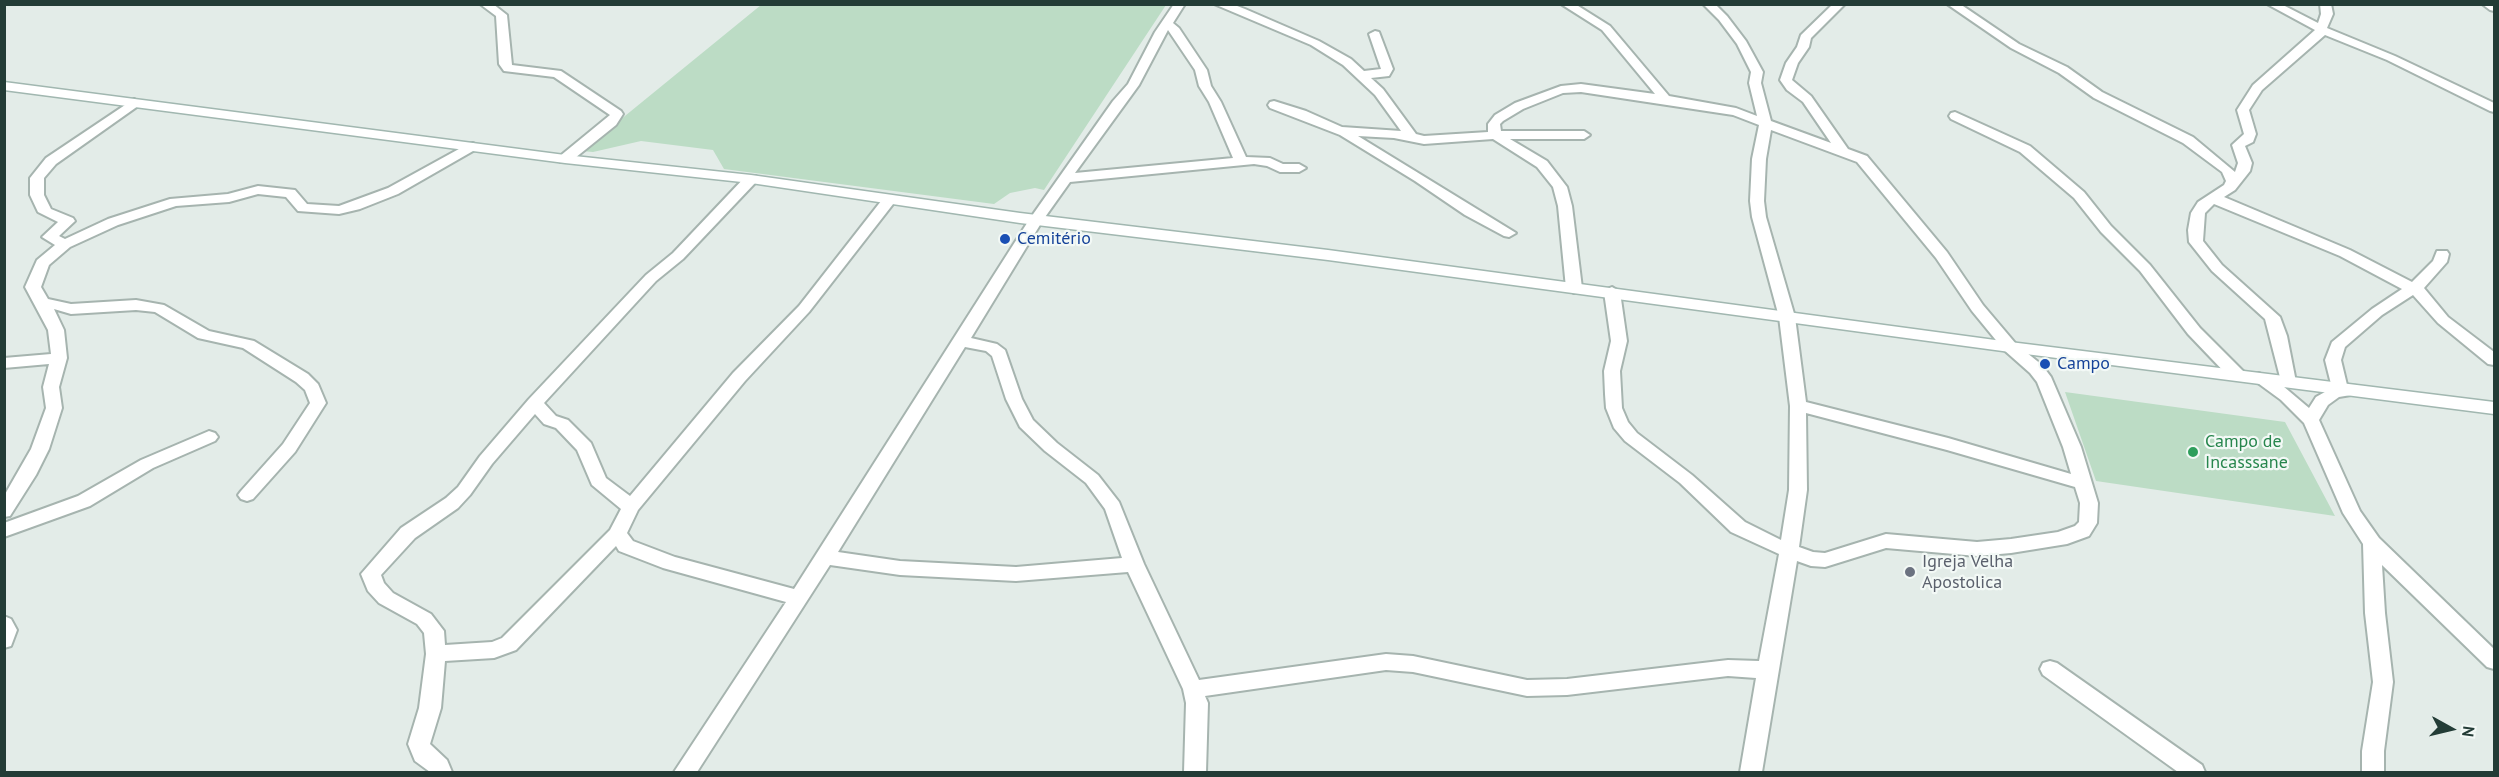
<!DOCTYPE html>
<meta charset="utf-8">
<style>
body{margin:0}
#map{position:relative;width:2499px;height:777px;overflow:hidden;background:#e3ece8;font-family:"PT Sans",sans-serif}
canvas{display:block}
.frame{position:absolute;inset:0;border:6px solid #233c36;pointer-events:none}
.north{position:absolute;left:2421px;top:699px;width:60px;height:60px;-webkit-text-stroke:4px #f3f9f6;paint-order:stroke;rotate:98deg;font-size:16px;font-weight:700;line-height:24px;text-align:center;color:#233c36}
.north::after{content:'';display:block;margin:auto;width:21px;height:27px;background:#233c36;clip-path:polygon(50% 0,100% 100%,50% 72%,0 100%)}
</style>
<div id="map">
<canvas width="2499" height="777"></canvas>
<div class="frame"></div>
<div class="north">N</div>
</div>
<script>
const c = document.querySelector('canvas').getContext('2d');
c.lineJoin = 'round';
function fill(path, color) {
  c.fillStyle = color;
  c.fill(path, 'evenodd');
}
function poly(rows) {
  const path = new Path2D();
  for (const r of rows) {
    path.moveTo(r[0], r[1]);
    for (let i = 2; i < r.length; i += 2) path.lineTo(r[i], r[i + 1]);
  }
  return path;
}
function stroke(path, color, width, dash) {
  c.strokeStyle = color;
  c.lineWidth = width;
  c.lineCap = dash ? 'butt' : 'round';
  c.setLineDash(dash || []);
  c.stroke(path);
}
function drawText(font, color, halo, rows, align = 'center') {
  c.font = font + ' "PT Sans",sans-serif';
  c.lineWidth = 4.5;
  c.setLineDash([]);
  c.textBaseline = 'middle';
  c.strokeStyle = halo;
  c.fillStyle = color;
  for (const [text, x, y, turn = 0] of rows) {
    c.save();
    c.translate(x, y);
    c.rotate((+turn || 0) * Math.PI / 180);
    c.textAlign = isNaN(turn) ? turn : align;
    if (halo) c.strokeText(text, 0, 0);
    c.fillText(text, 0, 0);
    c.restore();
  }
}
fill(poly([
 [761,5,1166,5,1044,190,1035,188,1010,193,994,204,724,169,713,150,641,141,593,152,582,151],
 [2065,392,2285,422,2335,516,2096,481]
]), '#bcdcc5');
const street = poly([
 [480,4,493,4,507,15,512,65,561,71,621,111,623,114,616,125,570,162,560,162,558,159,560,156,610,115,554,77,504,71,499,64,496,16,480,4],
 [1174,4,1185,4,1173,23,1179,28,1207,70,1211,86,1221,102,1246,157,1270,158,1283,164,1299,164,1306,168,1299,172,1280,172,1267,166,1254,164,1070,182,1043,220,971,338,997,344,1005,350,1022,399,1033,420,1057,443,1098,475,1119,502,1144,564,1199,680,1386,654,1413,656,1527,680,1567,679,1728,660,1759,661,1779,554,1731,532,1680,483,1625,441,1614,428,1606,408,1605,394,1604,371,1611,341,1604,292,1607,289,1612,287,1620,292,1627,341,1620,371,1622,408,1628,422,1637,433,1692,475,1745,522,1781,540,1789,490,1790,406,1779,317,1752,217,1750,201,1752,159,1759,125,1733,115,1581,92,1563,93,1523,109,1503,121,1500,124,1501,131,1584,131,1590,135,1584,139,1510,139,1547,161,1567,187,1572,206,1582,288,1574,293,1566,288,1558,206,1553,187,1537,167,1493,139,1424,144,1394,138,1358,136,1516,233,1509,237,1504,236,1465,215,1415,181,1340,135,1270,108,1268,105,1270,102,1274,101,1306,111,1342,127,1401,131,1375,95,1343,65,1311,45,1214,4,1232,4,1245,9,1319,41,1351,59,1364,71,1381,69,1369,34,1375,31,1379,32,1393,69,1389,76,1371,78,1383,89,1416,134,1424,136,1488,132,1488,124,1495,115,1515,103,1561,86,1581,84,1655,94,1602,30,1561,4,1575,4,1610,26,1669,96,1736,108,1757,116,1749,83,1751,72,1737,44,1719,20,1703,4,1715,4,1727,16,1746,41,1763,72,1761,83,1771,121,1831,143,1803,102,1787,90,1780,80,1786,63,1797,47,1801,35,1833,4,1845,4,1811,38,1809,47,1798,63,1792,80,1811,96,1848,149,1867,156,1947,252,1983,305,2016,344,2042,365,2051,377,2081,447,2098,503,2097,523,2089,536,2067,544,2011,553,1977,556,1886,548,1825,567,1811,566,1797,561,1762,772,1740,772,1756,678,1728,676,1567,695,1527,696,1413,672,1386,670,1205,696,1208,703,1206,772,1184,772,1186,703,1183,689,1128,572,1016,581,900,575,830,565,697,772,674,772,786,602,663,568,619,551,616,546,516,650,494,658,445,661,441,708,430,744,447,760,452,772,430,772,415,761,408,744,419,708,426,654,424,633,417,624,379,603,368,591,361,574,401,528,446,498,458,487,480,456,529,399,646,275,673,253,746,176,756,176,758,179,756,182,683,259,656,281,544,403,556,416,568,420,591,443,606,478,630,496,733,373,799,306,885,196,895,196,897,199,809,312,745,381,638,510,627,533,633,541,675,557,794,589,1029,220,1113,101,1128,84,1155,32,1174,4],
 [1168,30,1195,70,1199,86,1209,102,1233,158,1075,173,1139,85,1168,30],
 [1771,130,1857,162,1936,258,1972,311,2004,350,2030,373,2037,382,2063,447,2071,474,1948,438,1806,402,1795,317,1766,217,1764,201,1766,159,1771,130],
 [965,347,986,351,992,356,1006,399,1020,427,1045,451,1086,483,1105,509,1122,558,1016,567,900,561,838,552,965,347],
 [1806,413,1947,450,2075,487,2080,503,2079,522,2075,526,2058,532,2011,539,1977,542,1886,534,1825,553,1813,552,1799,547,1807,490,1806,413],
 [535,414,544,424,556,428,577,450,592,485,621,509,610,530,502,638,492,642,445,645,444,631,431,614,393,593,384,583,381,575,415,538,458,508,470,495,492,464,535,414],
 [1947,4,1960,4,2019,44,2067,67,2102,92,2193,137,2235,172,2238,163,2232,145,2244,134,2237,110,2253,85,2315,30,2267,4,2281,4,2318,23,2321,14,2320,4,2331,4,2333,14,2327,28,2395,56,2494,103,2494,112,2490,111,2387,60,2325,35,2262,90,2249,110,2256,134,2253,142,2245,146,2252,163,2250,171,2235,190,2224,197,2350,250,2412,282,2433,261,2437,251,2447,251,2449,254,2447,262,2424,288,2448,317,2494,352,2494,365,2488,364,2438,323,2413,295,2382,315,2345,347,2341,360,2347,385,2357,386,2359,390,2357,394,2339,397,2328,405,2319,420,2360,511,2379,538,2494,649,2494,669,2487,667,2382,565,2385,613,2393,682,2384,751,2384,772,2362,772,2362,751,2373,682,2365,613,2363,544,2343,513,2304,423,2281,400,2251,378,2253,374,2259,373,2282,385,2265,319,2212,271,2189,242,2188,230,2191,213,2198,202,2224,185,2226,181,2222,172,2183,143,2094,98,2059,73,2011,48,1947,4],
 [2214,204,2340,256,2402,289,2372,309,2332,342,2325,360,2332,388,2316,397,2309,408,2283,386,2294,386,2296,382,2287,336,2280,317,2222,265,2203,241,2205,213,2214,204],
 [2482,4,2494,4,2494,11,2490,10,2482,4],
 [134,99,140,103,138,106,56,164,44,178,44,195,51,209,73,218,75,221,59,236,65,239,108,219,170,199,228,194,258,186,295,190,307,204,339,206,388,188,468,144,473,143,480,147,398,194,360,209,339,214,298,211,286,197,258,194,229,202,176,206,118,225,70,247,49,265,41,287,48,299,71,304,136,300,164,305,209,331,254,341,308,374,318,384,326,403,295,452,253,499,247,501,241,499,238,495,241,491,283,444,310,403,305,390,296,382,243,348,198,338,155,312,136,310,71,314,54,309,64,330,67,358,59,387,62,408,49,449,36,475,10,516,4,517,4,496,31,449,46,408,43,387,49,364,4,368,4,358,51,354,48,330,25,287,37,260,55,245,42,237,58,222,38,212,30,195,30,178,46,158,134,99],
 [1955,112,2030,146,2084,192,2111,226,2150,265,2200,328,2243,371,2245,375,2243,379,2231,379,2188,334,2140,271,2101,232,2074,198,2020,152,1951,119,1949,116,1951,113,1955,112],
 [209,431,215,433,218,437,215,441,153,468,90,506,4,537,4,523,78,496,141,460,209,431],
 [4,616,11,619,17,630,11,646,4,648,4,616],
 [2050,661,2057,663,2202,765,2205,772,2178,772,2043,675,2040,669,2043,663,2050,661]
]);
const secondary = poly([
 [4,82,565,155,751,175,1020,213,1328,250,2010,342,2494,402,2494,414,2010,352,1328,260,1020,223,751,183,565,163,4,90,4,82]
]);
stroke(street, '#a6b4af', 4);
stroke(secondary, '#a1b7b0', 3);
fill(street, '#fff');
fill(secondary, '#fff');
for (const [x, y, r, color] of [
 [1005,239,6,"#1a4fb4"],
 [2045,364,6,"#1a4fb4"],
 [2193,452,6,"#2e9e5b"],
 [1910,572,6,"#6b7280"]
]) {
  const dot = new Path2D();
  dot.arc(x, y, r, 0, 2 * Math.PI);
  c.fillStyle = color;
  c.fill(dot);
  stroke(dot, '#f3f9f6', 2);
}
drawText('18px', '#164399', '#f3f9f6', [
 ["Cemitério",1017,239],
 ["Campo",2057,364]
], 'left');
drawText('18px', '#27864d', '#f3f9f6', [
 ["Campo de",2205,442],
 ["Incasssane",2205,463]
], 'left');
drawText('18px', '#5b616d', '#f3f9f6', [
 ["Igreja Velha",1922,562],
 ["Apostolica",1922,583]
], 'left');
</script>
